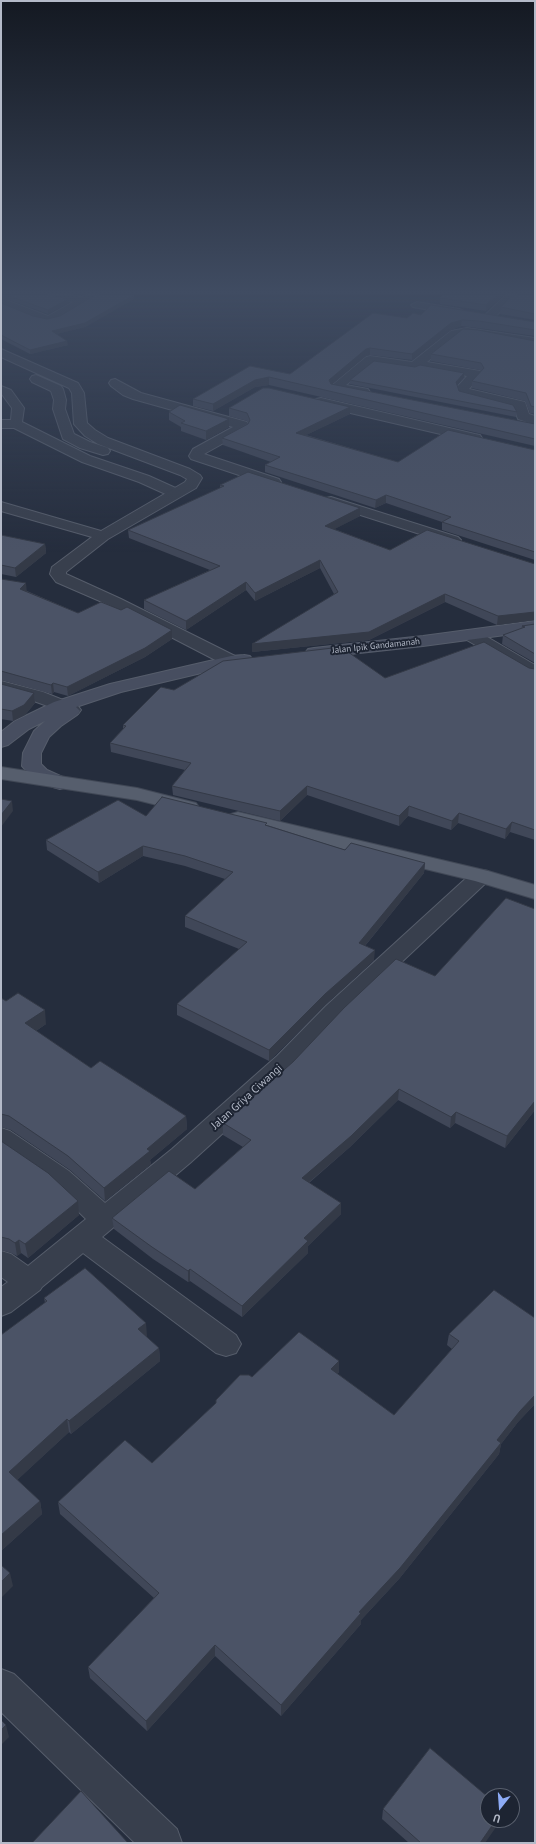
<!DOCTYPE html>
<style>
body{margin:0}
#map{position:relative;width:536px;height:1844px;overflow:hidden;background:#252d3d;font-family:"PT Sans",sans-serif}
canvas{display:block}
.frame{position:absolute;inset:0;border:2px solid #b4bac8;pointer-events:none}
.north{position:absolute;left:480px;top:1788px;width:40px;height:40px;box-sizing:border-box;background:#1d2432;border:1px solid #59606e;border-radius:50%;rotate:197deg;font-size:11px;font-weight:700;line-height:16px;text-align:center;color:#b4bac8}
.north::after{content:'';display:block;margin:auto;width:14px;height:18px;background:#8dabf5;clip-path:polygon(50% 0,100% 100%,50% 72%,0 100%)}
</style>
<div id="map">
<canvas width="536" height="1844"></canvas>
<div class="frame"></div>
<div class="north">U</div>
</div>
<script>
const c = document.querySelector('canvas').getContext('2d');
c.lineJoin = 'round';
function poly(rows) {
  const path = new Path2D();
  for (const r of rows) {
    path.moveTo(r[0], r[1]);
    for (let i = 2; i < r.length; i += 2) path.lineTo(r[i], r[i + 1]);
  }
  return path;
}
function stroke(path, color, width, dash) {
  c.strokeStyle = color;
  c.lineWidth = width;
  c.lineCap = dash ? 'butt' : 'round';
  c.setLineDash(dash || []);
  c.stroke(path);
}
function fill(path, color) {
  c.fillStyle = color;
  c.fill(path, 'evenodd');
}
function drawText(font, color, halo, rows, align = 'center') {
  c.font = font + ' "PT Sans",sans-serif';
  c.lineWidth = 4;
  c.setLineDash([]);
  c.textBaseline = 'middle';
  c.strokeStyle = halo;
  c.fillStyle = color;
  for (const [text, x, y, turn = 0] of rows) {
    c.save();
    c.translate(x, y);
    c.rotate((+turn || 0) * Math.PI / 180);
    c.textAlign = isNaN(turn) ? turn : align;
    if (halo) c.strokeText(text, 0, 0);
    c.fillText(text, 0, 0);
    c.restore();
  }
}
const lane = poly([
 [1,386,11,390,24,408,22,422,90,456,149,476,180,490,182,493,180,496,170,496,139,482,82,462,14,428,1,428,1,420,11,420,12,408,1,393,1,386]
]);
const street = poly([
 [48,295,70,295,82,297,86,295,99,295,60,319,48,322,34,319,1,305,1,298,48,316,73,302,49,297,48,295],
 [506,295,517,295,493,319,485,319,483,317,485,315,506,295],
 [417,302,459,309,465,312,459,315,413,307,411,305,417,302],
 [467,328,535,338,535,346,467,334,459,336,427,362,480,371,482,374,469,389,525,402,529,414,535,416,535,425,518,419,514,408,459,394,457,387,467,376,420,368,415,370,373,364,346,385,368,389,370,392,368,395,364,396,336,391,332,390,330,387,366,357,370,356,412,362,451,331,467,328],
 [1,349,78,383,84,393,87,423,95,430,108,438,190,469,200,475,202,478,196,488,108,539,66,572,66,574,121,599,237,657,240,661,237,665,231,666,225,665,109,605,56,582,50,574,52,567,92,537,1,511,1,502,101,531,185,482,187,479,180,475,98,444,85,436,74,424,72,393,69,388,1,357,1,349],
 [36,375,61,386,63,389,66,400,65,409,74,434,90,442,108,448,110,451,108,454,103,455,80,448,63,439,53,409,54,400,51,391,32,382,30,379,32,376,36,375],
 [115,379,141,393,247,422,249,427,247,430,204,454,279,479,281,482,279,485,269,485,191,459,189,456,193,449,233,427,133,399,123,395,111,386,109,383,111,380,115,379],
 [321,398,475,434,480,435,482,438,480,441,475,442,316,405,315,402,316,399,321,398],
 [331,497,458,537,461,540,458,543,453,545,448,543,326,504,324,501,326,498,331,497],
 [471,630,477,631,535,665,535,677,529,676,465,639,463,635,465,631,471,630],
 [1,681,43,692,78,706,81,710,78,714,72,715,31,700,1,692,1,681],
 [481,870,488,871,492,876,488,881,342,1018,295,1068,190,1163,102,1237,236,1335,241,1344,236,1353,226,1356,216,1353,83,1253,42,1287,40,1290,11,1312,1,1316,1,1287,8,1282,1,1277,1,1251,11,1254,28,1266,86,1219,51,1185,1,1151,1,1128,10,1131,69,1171,105,1203,172,1149,277,1056,326,1006,474,871,481,870],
 [1,1669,14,1674,177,1829,182,1843,135,1843,1,1712,1,1669]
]);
const secondary = poly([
 [535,621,535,631,423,646,314,658,308,657,305,653,308,649,314,648,423,636,535,621],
 [244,655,250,656,253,660,250,664,231,666,121,692,76,707,80,711,77,715,61,726,49,737,41,753,41,764,47,770,67,779,70,783,67,787,60,789,53,787,33,778,22,766,23,753,34,731,45,721,29,729,8,745,1,747,1,732,15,721,54,702,110,684,231,656,244,655]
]);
const primary = poly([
 [1,767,137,788,196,803,199,807,196,811,189,813,137,800,1,779,1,767],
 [238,812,488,871,535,885,535,899,475,881,231,822,228,818,231,814,238,812]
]);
stroke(lane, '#565d6b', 2);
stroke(street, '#565d6b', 2);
stroke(secondary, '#565d6b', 2);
stroke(primary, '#414856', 2);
fill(lane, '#383f4d');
fill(street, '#383f4d');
fill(secondary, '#474e60');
fill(primary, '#565e6d');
fill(poly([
 [1,295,51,295,69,303,48,314,1,297],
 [133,295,134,295,134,299,85,327,56,334,68,345,30,354,1,339,1,303,33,316,47,319,60,316],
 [504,295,486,311,440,304,440,298],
 [535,295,535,320,500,314,501,307],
 [421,315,535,322,535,336,478,328,461,326,451,330,412,360,370,355,366,356,332,384,336,385,535,424,535,446,269,385,255,387,213,411,193,406,193,399,250,366,290,374,407,318],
 [535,341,535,414,530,413,525,401,472,388,472,381,481,371,480,370,431,361,431,354],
 [464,377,457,385,459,391,517,412,516,417,350,384,350,380],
 [350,407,350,414,306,435,398,462,535,450,535,560,442,530,442,522,386,503,375,508,265,472,265,465,271,462,223,445,222,438,248,423,247,421,229,416,229,408],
 [169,412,229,427,206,440,181,431,181,427,169,420],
 [220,485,360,508,360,516,334,529,390,550,535,564,535,620,497,625,445,602,369,640,252,652,334,594,320,568,255,601,246,590,186,630,144,609,144,600,210,570,129,538,128,530,220,488],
 [1,535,45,544,46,553,16,577,1,574],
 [1,579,27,591,78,613,172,639,145,657,68,696,54,692,52,694,1,680],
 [535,624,535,663,502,644,503,635,521,629,522,626],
 [529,668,535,669,535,840,510,832,505,839,458,823,451,830,408,816,399,826,307,795,280,821,173,795,172,786,185,770,111,752,110,743,123,729,123,725,174,690,385,678],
 [1,684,34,693,35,703,25,715,13,721,1,719],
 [146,816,267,825,345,850,425,863,424,873,365,946,374,960,325,1005,269,1061,177,1015,177,1004,239,949,185,927,185,916,225,879,185,866,143,856,99,883,47,850,46,840],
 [1,998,46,1024,36,1031,91,1068,186,1116,187,1129,150,1160,151,1164,105,1201,70,1170,11,1130,1,1127],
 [293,1062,535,1110,505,1148,455,1123,450,1128,398,1100,350,1147,309,1183,341,1203,341,1214,308,1246,308,1253,242,1317,190,1281,188,1282,153,1259,114,1229,112,1218,195,1189,243,1147,223,1135,223,1123],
 [1,1141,79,1215,28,1258,21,1253,17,1256,11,1253,1,1250],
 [44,1298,147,1336,146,1337,159,1348,160,1361,71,1434,69,1432,17,1480,40,1501,42,1514,1,1551,1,1335,45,1303],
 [535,1318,535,1404,518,1422,501,1444,499,1454,399,1579,361,1620,361,1624,281,1716,215,1656,147,1731,90,1678,88,1667,154,1598,60,1514,58,1502,152,1463,252,1377,339,1361,339,1372,337,1374,394,1415,452,1349,447,1345,449,1334],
 [383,1809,485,1843,409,1843,382,1819]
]), '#404758');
fill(poly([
 [134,295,134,299,85,327,52,335,52,331],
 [497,295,504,295,486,311,486,305],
 [68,299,69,303,48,314,48,310],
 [462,320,461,326,451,330,412,360,412,354,451,323],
 [67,341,68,345,30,354,30,350],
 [370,348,370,355,366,356,329,387,329,380,366,349],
 [464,373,464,377,456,386,456,382],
 [269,377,269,385,255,387,213,411,213,404,255,380],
 [350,407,350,414,296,440,296,433],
 [229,419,229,427,206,440,206,431],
 [386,495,386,503,375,508,376,500],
 [360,508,360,516,325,534,325,526],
 [45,544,46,553,16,577,15,568],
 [320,560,320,568,255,601,255,593],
 [246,582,246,590,186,630,186,621],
 [26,583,27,593,20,589],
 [445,594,445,602,369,640,252,652,252,644],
 [535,612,535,620,497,625,498,616],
 [172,630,172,639,145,657,68,696,67,687],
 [53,683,54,692,52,694,51,685],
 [34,693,35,703,25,715,13,721,12,711],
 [307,786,307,795,280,821,280,811],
 [12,801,13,811,1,827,1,815],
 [409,806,408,816,399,826,399,816],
 [459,813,458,823,451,830,452,821],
 [512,822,510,832,505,839,506,829],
 [143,846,143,856,99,883,98,872],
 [425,863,424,873,359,953,359,943],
 [375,950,374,960,325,1005,269,1061,269,1050,325,994],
 [45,1010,46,1024,27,1037,25,1023],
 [399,1089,398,1100,350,1147,301,1189,302,1178],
 [535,1101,535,1110,505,1148,507,1136],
 [456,1112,455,1123,450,1128,451,1117],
 [186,1116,187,1129,150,1160,151,1164,105,1201,104,1188,147,1149],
 [78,1201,79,1215,28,1258,25,1244],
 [341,1203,341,1214,308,1246,308,1253,242,1317,242,1306,304,1238],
 [19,1240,21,1253,17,1256,15,1243],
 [190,1269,190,1281,188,1282,188,1271],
 [146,1323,147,1336,139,1343,138,1329],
 [159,1348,160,1361,71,1434,69,1421],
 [339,1361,339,1372,330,1381,331,1369],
 [535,1395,535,1404,518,1422,501,1444,499,1454,399,1579,361,1620,361,1624,281,1716,281,1705,359,1612,520,1411],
 [67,1419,69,1432,12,1485,9,1472],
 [40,1501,42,1514,1,1551,1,1535],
 [10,1573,13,1586,1,1598,1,1582],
 [215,1645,215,1656,147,1731,146,1721],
 [6,1725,9,1737,1,1745,1,1730],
 [496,1820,501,1820,485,1843,480,1843]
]), '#343a47');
const building = poly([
 [6,295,51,295,68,299,48,310,6,295],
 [95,295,134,295,85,323,52,331,67,341,30,350,1,335,1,303,33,316,47,319,60,316,95,295],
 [443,295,497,295,486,305,440,298,443,295],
 [513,295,535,295,535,297,533,301,535,301,535,314,501,307,513,295],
 [431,305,535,322,535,330,479,321,462,320,451,323,412,354,370,348,366,349,329,380,331,384,336,385,535,424,535,439,269,377,255,380,213,404,193,399,250,366,290,374,373,313,407,318,413,313,421,315,431,305],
 [463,329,478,330,535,341,535,407,531,406,526,393,472,381,484,368,481,363,431,354,463,329],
 [374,361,415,367,420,365,464,373,456,382,459,391,513,405,517,412,350,380,374,361],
 [263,388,269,388,350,407,296,433,398,462,448,430,535,450,535,552,442,522,451,517,386,495,376,500,265,465,280,457,222,438,248,424,250,420,247,413,229,408,263,388],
 [180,405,229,419,206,431,181,423,185,421,169,412,180,405],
 [248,472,360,508,325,526,390,550,427,530,535,564,535,612,498,616,445,594,369,632,252,644,338,592,320,560,255,593,246,582,186,621,144,600,220,566,128,530,224,486,220,485,248,472],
 [1,535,45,544,15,568,1,565,1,535],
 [1,579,26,583,20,589,78,613,101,602,121,610,127,607,172,630,145,648,67,687,53,683,51,685,1,671,1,579],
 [535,624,535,654,503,635,525,627,522,626,535,624],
 [484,642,529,668,535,669,535,830,512,822,506,829,459,813,452,821,409,806,399,816,307,786,280,811,172,786,191,763,110,743,126,726,123,725,161,687,174,690,223,661,341,647,385,678,484,642],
 [1,684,34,693,24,705,12,711,1,709,1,684],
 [162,797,267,823,265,825,345,850,351,843,425,863,359,943,375,950,325,994,269,1050,177,1004,247,942,185,916,233,872,185,856,143,846,98,872,46,840,118,800,146,816,162,797],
 [1,799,12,801,1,815,1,799],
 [506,898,535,909,535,1101,507,1136,456,1112,451,1117,399,1089,351,1136,302,1178,341,1203,304,1238,308,1241,242,1306,190,1269,188,1271,152,1247,112,1218,169,1171,195,1189,251,1140,223,1123,293,1062,344,1008,396,959,435,976,506,898],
 [18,993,45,1010,25,1023,91,1068,100,1061,186,1116,147,1149,150,1151,104,1188,68,1156,9,1116,1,1114,1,998,6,1001,18,993],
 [1,1141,48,1173,78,1201,25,1244,19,1240,15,1243,9,1239,1,1237,1,1141],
 [85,1268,146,1323,138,1329,159,1348,69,1421,67,1419,9,1472,40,1501,1,1535,1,1335,47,1301,44,1298,85,1268],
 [494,1290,535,1318,535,1395,520,1411,497,1440,501,1443,400,1568,359,1612,361,1613,281,1705,215,1645,146,1721,88,1667,159,1593,58,1502,125,1440,152,1463,216,1403,216,1400,240,1375,249,1375,252,1377,299,1332,339,1361,331,1369,394,1415,459,1341,449,1334,494,1290],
 [1,1565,10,1573,1,1582,1,1565],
 [1,1720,6,1725,1,1730,1,1720],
 [430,1748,488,1797,488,1820,496,1820,480,1843,421,1843,383,1809,430,1748],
 [81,1791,128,1843,32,1843,81,1791]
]);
fill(building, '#4b5366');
stroke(building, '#343a47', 1);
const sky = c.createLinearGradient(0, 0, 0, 553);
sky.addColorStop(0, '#141922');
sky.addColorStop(0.53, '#404c62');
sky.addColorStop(1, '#404c6200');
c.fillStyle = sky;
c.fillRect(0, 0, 536, 553);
drawText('9px', '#b4bac8', '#1d2432', [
 ["Jalan Ipik Gandamanah",376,646,-6]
]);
drawText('11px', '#b4bac8', '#1d2432', [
 ["Jalan Griya Ciwangi",247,1097,-42]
]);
</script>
